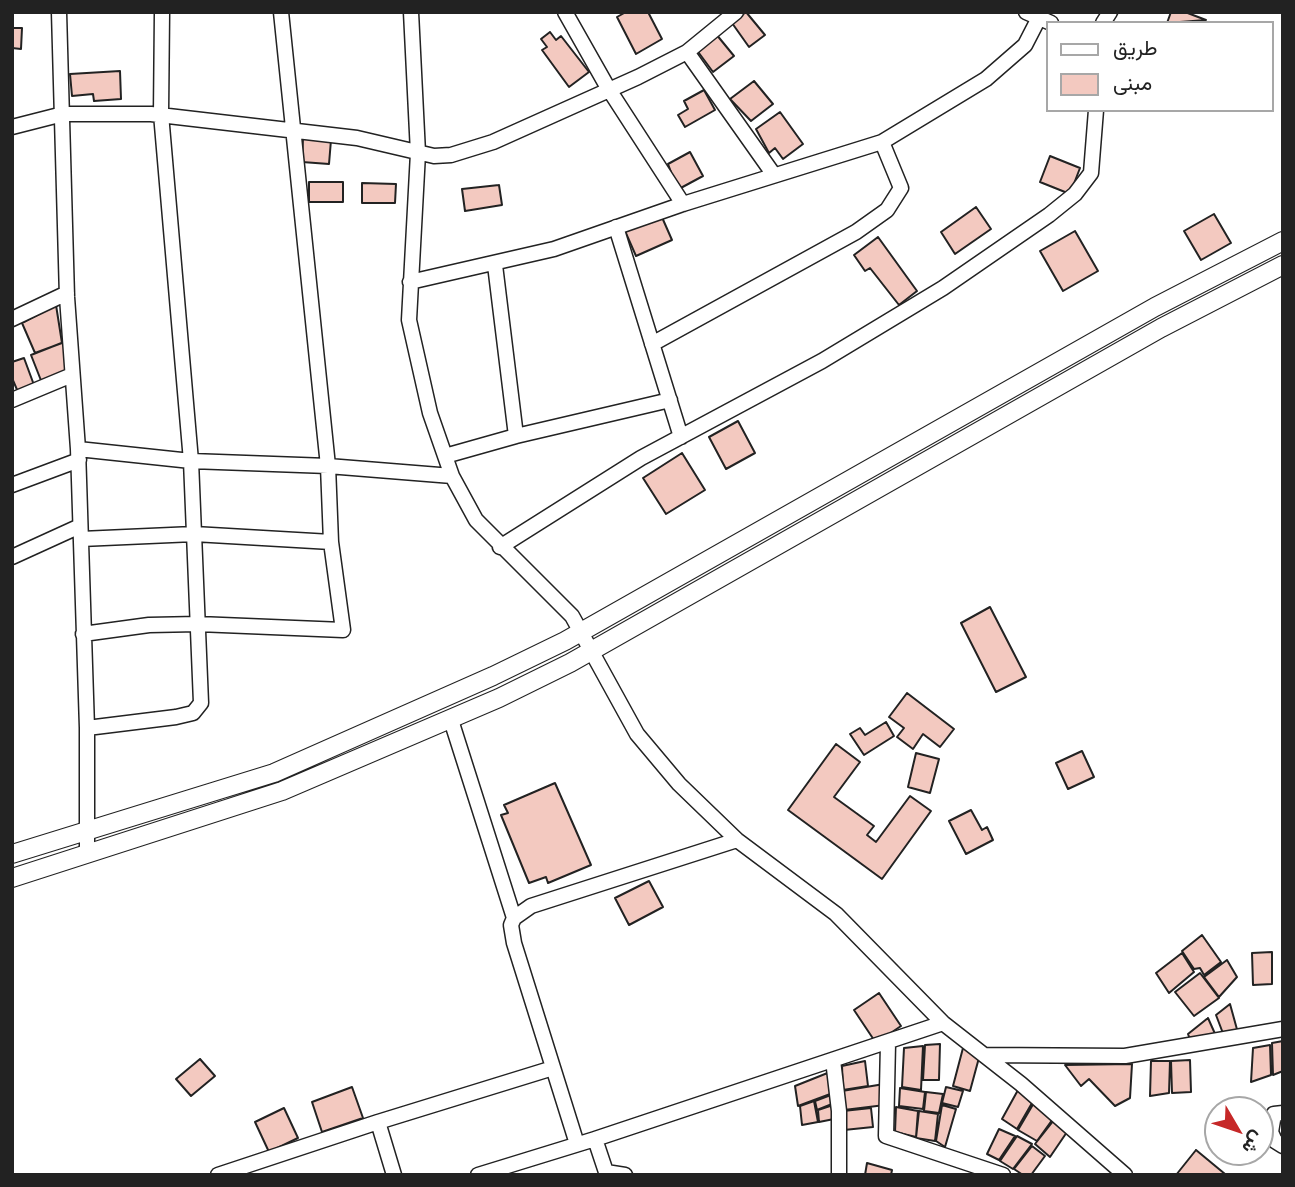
<!DOCTYPE html>
<meta charset="utf-8">
<style>
body{margin:0}
#map{position:relative;width:1295px;height:1187px;overflow:hidden;background:#fff;font-family:"PT Sans Narrow",Vazirmatn,sans-serif}
canvas{display:block}
.frame{position:absolute;inset:0;border:14px solid #222;pointer-events:none}
.legend{position:absolute;left:1046px;top:21px;width:228px;height:91px;box-sizing:border-box;background:#fff;border:2px solid #a7a7a7;margin:0;padding:9px 12px;list-style:none;font-size:21px;color:#222}
.legend li{display:flex;align-items:center;gap:14px;height:35px}
.legend b{width:35px;border:2px solid #a7a7a7}
.north{position:absolute;left:1204px;top:1096px;width:70px;height:70px;box-sizing:border-box;background:#fff;border:2px solid #a7a7a7;border-radius:50%;rotate:129deg;font-size:19px;font-weight:700;line-height:28px;text-align:center;color:#222}
.north::after{content:'';display:block;margin:auto;width:24px;height:32px;background:#c62828;clip-path:polygon(50% 0,100% 100%,50% 72%,0 100%)}
</style>
<div id="map">
<canvas width="1295" height="1187"></canvas>
<div class="frame"></div>
<ul class="legend">
<li><b style="height:9px;background:#fff"></b>طريق</li>
<li><b style="height:19px;background:#f3c9c0"></b>مبنى</li>
</ul>
<div class="north">ش</div>
</div>
<script>
const c = document.querySelector('canvas').getContext('2d');
c.lineJoin = 'round';
function fill(path, color) {
  c.fillStyle = color;
  c.fill(path, 'evenodd');
}
function poly(rows) {
  const path = new Path2D();
  for (const r of rows) {
    path.moveTo(r[0], r[1]);
    for (let i = 2; i < r.length; i += 2) path.lineTo(r[i], r[i + 1]);
  }
  return path;
}
function stroke(path, color, width, dash) {
  c.strokeStyle = color;
  c.lineWidth = width;
  c.lineCap = dash ? 'butt' : 'round';
  c.setLineDash(dash || []);
  c.stroke(path);
}
const building = poly([
 [626,12,648,12,662,39,636,54,617,17,626,12],
 [746,12,765,35,749,47,732,23,746,12],
 [1171,12,1185,12,1206,20,1167,23,1171,12],
 [12,28,22,28,21,49,12,48,12,28],
 [550,32,556,40,561,36,589,72,569,87,542,50,547,47,541,39,550,32],
 [716,34,734,56,713,72,696,49,716,34],
 [120,71,121,99,94,101,93,94,72,96,70,74,120,71],
 [754,81,773,104,751,121,730,99,754,81],
 [704,90,715,110,685,127,678,115,688,109,684,101,704,90],
 [780,112,803,144,783,159,775,148,769,153,756,129,780,112],
 [303,138,331,140,329,164,302,162,303,138],
 [690,152,703,176,677,190,668,173,671,172,668,164,690,152],
 [1050,156,1080,168,1070,194,1040,182,1050,156],
 [309,182,343,182,343,202,309,202,309,182],
 [362,183,396,184,395,203,362,203,362,183],
 [499,185,502,205,465,211,462,189,499,185],
 [976,207,991,229,955,254,941,232,976,207],
 [1214,214,1231,243,1201,260,1184,231,1214,214],
 [661,215,672,240,636,256,625,231,661,215],
 [1075,231,1098,271,1063,291,1040,251,1075,231],
 [878,237,917,291,899,305,870,268,865,271,854,255,878,237],
 [56,305,62,343,35,353,22,323,56,305],
 [64,342,66,373,42,383,31,355,64,342],
 [24,358,34,385,18,392,12,378,12,362,24,358],
 [738,421,755,453,726,469,709,437,738,421],
 [682,453,705,490,666,514,643,478,682,453],
 [990,607,1026,677,996,692,961,623,990,607],
 [907,693,954,729,940,747,923,734,913,749,897,737,904,728,889,717,907,693],
 [886,722,894,736,864,755,850,734,860,728,865,735,886,722],
 [836,744,860,762,834,797,874,826,867,835,876,842,910,796,931,811,882,879,788,810,836,744],
 [1082,751,1094,777,1068,789,1056,763,1082,751],
 [916,753,939,759,930,793,908,787,916,753],
 [555,783,591,865,548,883,546,877,529,883,501,815,508,813,504,805,555,783],
 [971,810,982,830,987,827,993,840,966,854,949,821,971,810],
 [649,881,663,907,629,925,615,898,649,881],
 [1202,935,1221,962,1204,975,1200,968,1194,969,1182,951,1202,935],
 [1272,952,1272,984,1253,985,1252,953,1272,952],
 [1182,953,1194,972,1169,993,1156,973,1182,953],
 [1227,960,1237,977,1219,997,1204,977,1227,960],
 [1200,973,1219,998,1194,1016,1175,992,1200,973],
 [879,993,901,1026,876,1043,854,1010,879,993],
 [1230,1004,1238,1033,1224,1036,1216,1015,1230,1004],
 [1208,1018,1216,1036,1191,1042,1188,1034,1208,1018],
 [1283,1041,1283,1071,1273,1075,1272,1043,1283,1041],
 [940,1044,939,1080,923,1080,925,1045,940,1044],
 [1270,1045,1271,1075,1251,1082,1253,1048,1270,1045],
 [923,1046,921,1090,902,1087,904,1048,923,1046],
 [963,1048,980,1054,970,1091,953,1086,963,1048],
 [200,1059,215,1076,191,1096,176,1079,200,1059],
 [1190,1060,1191,1092,1172,1093,1171,1061,1190,1060],
 [865,1061,868,1086,843,1090,842,1066,865,1061],
 [1151,1061,1170,1061,1169,1093,1150,1096,1151,1061],
 [1132,1064,1130,1098,1115,1106,1089,1079,1081,1086,1065,1065,1132,1064],
 [830,1072,833,1093,798,1106,795,1086,830,1072],
 [884,1084,885,1105,844,1110,842,1091,884,1084],
 [352,1087,363,1118,322,1132,312,1102,352,1087],
 [946,1087,963,1091,958,1107,942,1103,946,1087],
 [900,1088,925,1092,923,1109,899,1106,900,1088],
 [1018,1090,1032,1103,1017,1129,1002,1119,1018,1090],
 [926,1092,943,1094,939,1113,924,1111,926,1092],
 [836,1093,837,1102,817,1110,815,1101,836,1093],
 [814,1101,818,1122,802,1125,800,1106,814,1101],
 [1035,1101,1055,1116,1037,1141,1018,1130,1035,1101],
 [833,1105,834,1119,819,1122,818,1110,833,1105],
 [942,1105,956,1109,945,1147,936,1141,942,1105],
 [896,1107,918,1111,916,1137,895,1132,896,1107],
 [284,1108,298,1138,269,1152,255,1122,284,1108],
 [871,1108,873,1127,844,1130,843,1111,871,1108],
 [919,1111,938,1114,935,1141,916,1138,919,1111],
 [1054,1120,1067,1132,1050,1157,1035,1144,1054,1120],
 [999,1129,1015,1136,999,1160,987,1154,999,1129],
 [1017,1136,1032,1144,1013,1169,1000,1161,1017,1136],
 [1032,1146,1045,1156,1031,1175,1023,1175,1014,1169,1032,1146],
 [1196,1150,1225,1174,1224,1175,1176,1175,1196,1150],
 [867,1163,892,1170,891,1175,865,1175,867,1163]
]);
fill(building, '#f3c9c0');
stroke(building, '#222', 2);
const minor = poly([
 [59,12,67,297,78,449,87,728,87,854],
 [411,12,418,153,409,320,430,413,452,476,476,520,572,616,637,734,679,784,737,840,836,914,943,1023],
 [565,12,608,88,683,204],
 [1026,12,1051,23],
 [1103,23,1110,12],
 [687,52,774,175],
 [12,127,63,114,151,114,357,138,434,156,451,155,493,142,638,77,687,52,736,12],
 [616,227,681,437],
 [410,282,554,249,683,204,882,142,986,79,1025,45,1042,12],
 [12,319,67,293],
 [652,344,856,232,887,210,901,188,882,142],
 [12,400,72,375],
 [516,436,670,400],
 [78,449,191,461,328,466,452,476],
 [445,456,516,436,495,265],
 [12,485,79,460],
 [81,539,194,534,331,542],
 [500,547,641,458,822,361,943,288,1049,215,1075,194,1091,173,1096,110],
 [12,557,80,526],
 [83,634,149,625,198,624,343,630,331,542,328,466,281,12],
 [451,720,514,918,511,925,514,943,577,1144],
 [87,728,176,717,193,713,201,703,191,461,161,114,162,12],
 [514,918,531,906,737,840],
 [888,1043,886,1136,1003,1175],
 [984,1055,1125,1056,1283,1029],
 [833,1060,839,1111,839,1175],
 [1283,1113,1274,1114,1271,1132,1275,1141,1283,1146],
 [378,1122,553,1068],
 [595,1139,607,1175],
 [606,1172,625,1175],
 [218,1175,378,1122,394,1175],
 [478,1175,595,1139,943,1023,1021,1084,1125,1175]
]);
const tertiary = poly([
 [12,854,274,773,493,676,565,641,1155,307,1283,241],
 [12,878,282,791,499,698,570,663,1161,328,1283,265]
]);
stroke(minor, '#222', 17);
stroke(tertiary, '#222', 20);
stroke(minor, '#fff', 14);
stroke(tertiary, '#fff', 18);
</script>
